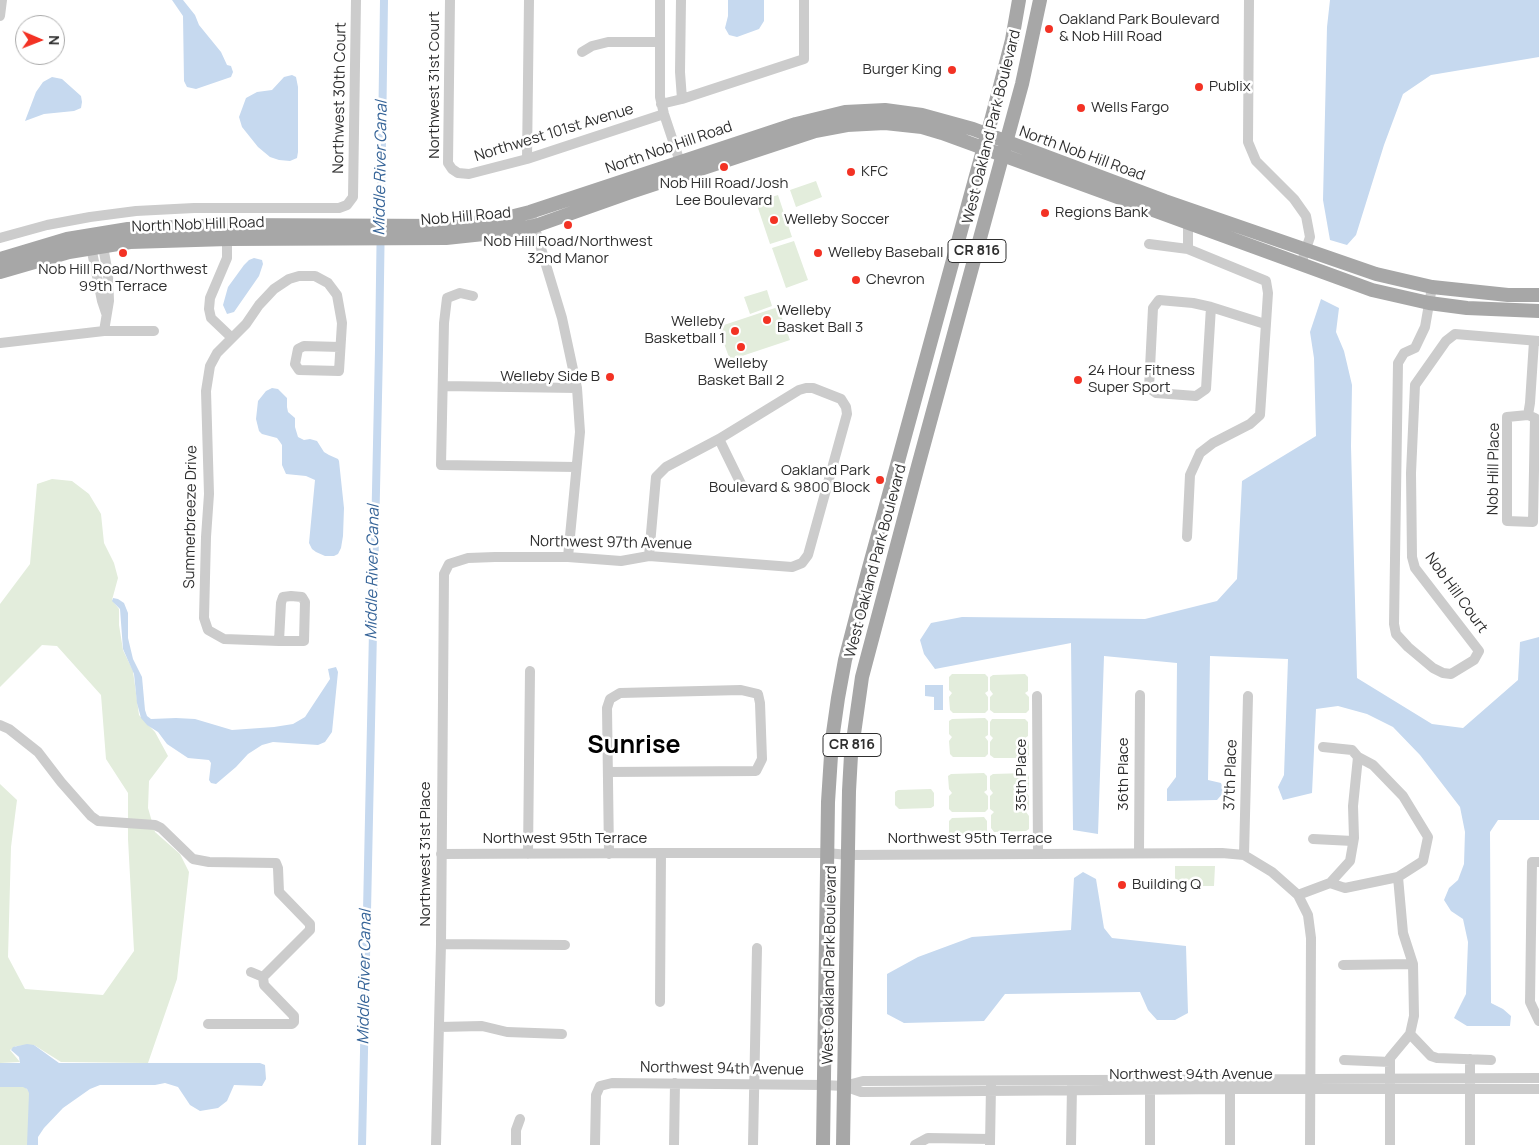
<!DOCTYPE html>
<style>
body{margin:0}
#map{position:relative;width:1539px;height:1145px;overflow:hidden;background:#fff;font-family:Manrope,sans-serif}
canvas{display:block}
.north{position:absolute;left:15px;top:15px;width:50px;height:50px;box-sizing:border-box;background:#fff;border:1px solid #acacac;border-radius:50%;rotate:91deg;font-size:14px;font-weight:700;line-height:20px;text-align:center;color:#2f2f2f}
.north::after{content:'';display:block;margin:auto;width:18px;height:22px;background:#f33224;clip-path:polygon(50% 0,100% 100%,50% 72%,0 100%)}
</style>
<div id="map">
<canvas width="1539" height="1145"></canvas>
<div class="north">N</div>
</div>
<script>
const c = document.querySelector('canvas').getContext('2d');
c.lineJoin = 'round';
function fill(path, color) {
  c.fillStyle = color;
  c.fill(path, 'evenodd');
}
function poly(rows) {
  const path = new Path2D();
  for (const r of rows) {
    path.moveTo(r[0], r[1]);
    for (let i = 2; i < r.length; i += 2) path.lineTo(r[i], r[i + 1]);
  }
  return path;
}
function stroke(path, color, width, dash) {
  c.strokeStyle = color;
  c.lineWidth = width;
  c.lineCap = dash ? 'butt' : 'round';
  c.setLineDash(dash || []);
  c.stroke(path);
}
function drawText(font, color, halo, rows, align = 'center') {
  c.font = font + ' Manrope,sans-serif';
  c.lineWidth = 5;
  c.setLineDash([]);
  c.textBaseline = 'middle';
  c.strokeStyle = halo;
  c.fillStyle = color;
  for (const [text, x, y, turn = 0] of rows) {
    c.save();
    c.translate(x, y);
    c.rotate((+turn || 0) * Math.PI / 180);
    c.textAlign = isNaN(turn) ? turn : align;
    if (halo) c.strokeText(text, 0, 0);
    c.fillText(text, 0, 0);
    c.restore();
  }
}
fill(poly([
 [816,181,822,197,796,207,790,190],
 [778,195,792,237,770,244,756,202],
 [794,241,808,280,786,288,772,248],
 [767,290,772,306,750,314,744,297],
 [778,307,790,340,730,360,718,327],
 [52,479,72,481,89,494,101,514,104,543,114,563,118,578,112,600,119,609,119,625,123,650,133,671,139,715,155,732,168,756,149,781,148,808,155,832,180,854,189,872,177,979,148,1063,61,1062,34,1045,16,1046,10,1050,20,1062,0,1063,0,784,17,800,11,847,8,957,25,989,103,995,134,951,128,839,128,793,106,759,101,695,57,646,42,645,0,687,0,604,30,564,37,484],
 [952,674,985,674,988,677,988,691,985,693,988,697,988,710,985,713,953,713,950,710,949,697,952,693,949,690,949,677],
 [1025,674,1028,677,1028,691,1025,693,1029,697,1029,710,1026,713,994,713,990,710,990,697,993,694,990,690,990,677,993,675],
 [985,718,988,721,988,735,985,737,988,741,988,754,985,757,953,757,950,754,949,741,952,737,949,734,949,721,952,719],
 [992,719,1025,719,1028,722,1028,736,1025,738,1029,742,1029,755,1026,758,994,758,990,755,990,742,993,738,990,735,990,722],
 [984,773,987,776,987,790,984,792,988,796,988,809,985,812,952,812,949,809,949,796,952,793,949,789,948,776,951,774],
 [1026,773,1029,776,1029,790,1026,792,1029,796,1029,809,1026,812,1029,816,1029,829,1026,831,994,832,991,828,991,815,994,812,990,809,990,796,993,793,990,789,990,776,993,774],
 [931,789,934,793,934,806,931,808,899,809,895,805,895,792,898,790],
 [984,817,987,821,987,834,984,837,952,837,949,833,949,821,952,818],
 [1175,866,1215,866,1214,886,1175,886],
 [0,1087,25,1087,30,1093,30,1145,0,1145]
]), '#e3eddc');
fill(poly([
 [172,0,183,0,195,15,199,25,221,52,227,65,231,66,233,72,231,77,196,89,187,87,184,81,183,16],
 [728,0,764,0,764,21,759,29,737,37,729,35,725,28,728,16],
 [1330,0,1539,0,1539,57,1431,75,1403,94,1384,145,1356,235,1347,245,1330,240,1323,200,1327,27],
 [292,75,296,77,298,87,298,152,297,158,290,161,279,160,270,157,258,147,242,127,239,117,246,98,257,92,272,90,284,77],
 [52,77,62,79,81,96,82,102,81,108,74,111,44,114,25,121,36,92,43,82],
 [254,258,262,260,263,264,259,276,234,312,227,314,223,305,228,287,244,265,249,260],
 [1321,299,1339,308,1336,332,1344,351,1352,385,1351,446,1357,678,1432,724,1463,728,1518,680,1520,642,1539,637,1539,820,1498,820,1490,832,1491,1003,1503,1009,1511,1016,1510,1026,1467,1026,1454,1018,1466,994,1468,942,1463,919,1451,911,1444,900,1449,888,1458,880,1464,864,1465,832,1460,807,1420,755,1393,727,1367,714,1338,706,1316,709,1312,793,1283,800,1278,787,1284,775,1288,659,1210,656,1208,780,1221,783,1224,792,1217,800,1167,801,1167,789,1176,777,1177,663,1104,656,1098,834,1073,830,1071,643,935,669,924,654,920,640,931,623,962,617,1145,619,1217,601,1237,579,1242,481,1316,436,1314,358,1310,332],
 [272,388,278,389,287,398,287,407,288,412,295,418,295,427,298,437,304,440,310,439,317,441,324,452,329,455,338,459,339,461,344,508,343,536,341,548,338,554,334,556,325,556,316,552,312,549,309,543,315,480,306,476,286,474,282,465,282,445,280,442,277,438,262,434,259,431,256,419,258,401,266,391],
 [113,598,118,599,124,603,128,613,128,638,133,659,142,677,145,710,147,716,151,719,176,718,195,719,232,730,274,727,293,724,305,717,330,679,328,669,336,667,338,672,332,732,325,742,318,745,273,742,262,745,248,754,236,767,216,784,211,783,209,780,211,763,209,760,188,758,167,744,158,732,147,725,141,718,137,703,134,674,123,649,120,609,112,601],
 [925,685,943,685,943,710,934,710,934,697,925,696],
 [1083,872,1096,879,1104,928,1112,938,1186,946,1188,1013,1175,1020,1157,1020,1148,1010,1140,992,1005,994,984,1021,904,1023,887,1014,887,974,918,957,972,937,1071,930,1074,878],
 [27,1044,34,1045,59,1063,260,1063,265,1065,266,1079,262,1086,234,1085,227,1101,218,1108,200,1111,190,1105,178,1087,165,1083,155,1085,100,1085,90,1089,63,1108,44,1128,38,1137,38,1145,27,1145,29,1093,27,1089,23,1087,0,1087,0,1063,20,1063,19,1057,11,1050,13,1047]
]), '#c6d9ef');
stroke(poly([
 [362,1145,379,350,384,0]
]), '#c6d9ef', 8);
stroke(poly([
 [450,0,448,163,452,169,458,173,469,174,527,159,664,114],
 [660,0,660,97,664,114,682,168],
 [681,0,680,72,682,99],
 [1249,0,1248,142,1256,161,1294,199,1306,216,1310,237,1301,264],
 [0,16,2,0],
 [582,52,592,46,608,42,660,42],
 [661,104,682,99,804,59,804,0],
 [527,159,529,0],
 [530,212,562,318,577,388,580,432,568,557],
 [1188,223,1188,249],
 [227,234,227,258,210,298,209,309,211,318,232,338],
 [0,238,47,225,90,217,136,211,194,208,339,208,347,205,353,197,356,0],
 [102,241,108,274,109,301,104,331],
 [90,242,102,301,106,313],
 [1149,244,1188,249,1266,281,1268,293,1260,415,1250,424,1213,443,1200,453,1190,475,1187,537],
 [1432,287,1425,327,1415,348,1404,353,1398,363,1394,624,1396,634,1408,647,1433,668,1443,673,1451,674,1474,660,1479,651,1415,568,1412,557,1411,473,1415,385,1446,341,1455,334,1539,341],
 [473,296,460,293,447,298,444,323,441,465,576,467],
 [1211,307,1206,389,1196,396,1156,393,1149,388,1153,308,1159,300,1193,303,1211,307,1265,324],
 [0,343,104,331,154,331],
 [444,386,577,388],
 [1528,415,1535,418,1533,522,1507,521,1507,417,1528,415],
 [1528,415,1530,403,1534,341],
 [719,439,741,484],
 [279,641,281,603,283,597,291,596,302,597,305,602,304,641,279,641,224,639,208,630,204,618,206,537,209,494,206,391,210,366,217,353,246,324,259,305,274,289,289,279,299,276,315,276,328,283,337,295,342,323,339,371,299,370,295,364,298,349,304,346,340,347],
 [1037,696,1038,853],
 [0,725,9,729,38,752,61,782,91,816,98,821,155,825,161,828,193,859,209,862,276,863,278,868,279,892,310,924,310,930,263,977,264,985,294,1016,294,1022,292,1024,208,1024],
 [1323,747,1352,750,1358,757,1373,765,1403,796,1428,837,1423,861,1398,877,1403,933,1413,964,1414,1016,1410,1034,1390,1058,1390,1145],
 [608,772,756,771,762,759,760,703,758,694,741,690,620,693,610,699,607,708,609,854],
 [1313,839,1353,841],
 [1139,853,1140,695],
 [441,854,661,853,827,853,848,855,1222,853,1244,855,1272,872,1298,895,1308,915,1311,938,1310,1145],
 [528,854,530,671],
 [1244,855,1248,696],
 [1539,862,1532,862,1530,1002,1539,1021],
 [1330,883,1350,861,1354,838,1353,806,1358,757],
 [1298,895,1330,883,1345,888,1398,877],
 [441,944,565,945],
 [1343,965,1413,964],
 [251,972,263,977],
 [660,1002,661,853],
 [439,1027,482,1026,507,1032,562,1034],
 [1410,1034,1431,1056,1437,1058,1491,1060],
 [1344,1060,1390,1062],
 [844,1086,863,1081,1539,1078],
 [990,1144,991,1086],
 [436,1145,441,944,444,574,449,564,468,558,495,557,568,557,621,561,649,556,792,567,802,563,808,555,847,414,846,407,841,399,813,388,806,388,799,390,719,439,666,467,656,477,649,556],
 [516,1145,516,1130,520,1119],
 [595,1145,596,1095,600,1086,612,1083,823,1085,844,1086,861,1092,1230,1089,1539,1089],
 [674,1145,675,1083],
 [753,1145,757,948],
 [915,1145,928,1138,990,1139],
 [1071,1145,1072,1086],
 [1150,1145,1150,1084],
 [1230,1145,1230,1084],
 [1470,1145,1470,1059]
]), '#ccc', 10);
stroke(poly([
 [0,259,67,239,128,229,227,225,447,226,494,221,530,212,796,124,845,112,885,110,922,115,973,129,1165,201,1376,274,1432,287,1508,295,1539,295],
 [0,272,69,252,130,242,228,239,446,238,493,233,535,226,631,192,815,131,847,125,885,123,922,127,942,133,1372,290,1429,303,1467,308,1539,311],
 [823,1145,828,802,832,740,838,698,845,660,867,575,992,117,1012,40,1019,0],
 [843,1145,849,791,851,755,862,677,918,466,1022,84,1040,0]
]), '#a7a7a7', 14);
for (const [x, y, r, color] of [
 [1049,29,5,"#f33224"],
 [952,70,5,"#f33224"],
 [1199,87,5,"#f33224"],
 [1081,108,5,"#f33224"],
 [724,167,5,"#f33224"],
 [851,172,5,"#f33224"],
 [1045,213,5,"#f33224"],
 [774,220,5,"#f33224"],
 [568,225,5,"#f33224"],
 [123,253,5,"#f33224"],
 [818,253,5,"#f33224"],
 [856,280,5,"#f33224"],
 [767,320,5,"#f33224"],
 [735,331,5,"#f33224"],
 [741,347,5,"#f33224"],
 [610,377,5,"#f33224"],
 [1078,380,5,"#f33224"],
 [880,480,5,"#f33224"],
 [1122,885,5,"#f33224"]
]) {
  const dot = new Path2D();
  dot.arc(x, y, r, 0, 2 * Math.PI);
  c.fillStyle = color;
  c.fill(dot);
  stroke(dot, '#fff', 2);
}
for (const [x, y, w] of [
 [977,251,58],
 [852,745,58]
]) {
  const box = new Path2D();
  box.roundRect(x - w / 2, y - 11.5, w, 23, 4);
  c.fillStyle = '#fff';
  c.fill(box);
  stroke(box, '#2f2f2f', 1);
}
drawText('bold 14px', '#2f2f2f', null, [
 ["CR 816",977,251],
 ["CR 816",852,745]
]);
drawText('15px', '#2f2f2f', '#fff', [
 ["Oakland Park Boulevard",1059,20],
 ["& Nob Hill Road",1059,37],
 ["Burger King",942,70,"right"],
 ["Publix",1209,87],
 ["Wells Fargo",1091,108],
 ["KFC",861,172],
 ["Nob Hill Road/Josh",724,184,"center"],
 ["Lee Boulevard",724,201,"center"],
 ["Regions Bank",1055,213],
 ["Welleby Soccer",784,220],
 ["Nob Hill Road/Northwest",568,242,"center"],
 ["32nd Manor",568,259,"center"],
 ["Welleby Baseball",828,253],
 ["Nob Hill Road/Northwest",123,270,"center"],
 ["99th Terrace",123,287,"center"],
 ["Chevron",866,280],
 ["Welleby",777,311],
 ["Basket Ball 3",777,328],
 ["Welleby",725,322,"right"],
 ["Basketball 1",725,339,"right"],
 ["Welleby",741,364,"center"],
 ["Basket Ball 2",741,381,"center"],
 ["24 Hour Fitness",1088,371],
 ["Super Sport",1088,388],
 ["Welleby Side B",600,377,"right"],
 ["Oakland Park",870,471,"right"],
 ["Boulevard & 9800 Block",870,488,"right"],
 ["Building Q",1132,885]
], 'left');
drawText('15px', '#2f2f2f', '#fff', [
 ["Northwest 31st Court",435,85,-90],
 ["Northwest 30th Court",340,98,-89],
 ["West Oakland Park Boulevard",992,127,-76],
 ["Northwest 101st Avenue",554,133,-17],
 ["North Nob Hill Road",669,148,-19],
 ["North Nob Hill Road",1082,154,20],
 ["Nob Hill Road",466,217,-5],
 ["North Nob Hill Road",198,225,-2],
 ["Nob Hill Place",1494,469,-89],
 ["Summerbreeze Drive",191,517,-89],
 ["Northwest 97th Avenue",611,543,1],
 ["West Oakland Park Boulevard",876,561,-75],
 ["Nob Hill Court",1456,593,54],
 ["36th Place",1124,774,-90],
 ["35th Place",1022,775,-90],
 ["37th Place",1231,775,-88],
 ["Northwest 95th Terrace",565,839],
 ["Northwest 95th Terrace",970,839],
 ["Northwest 31st Place",426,854,-90],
 ["West Oakland Park Boulevard",830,965,-89],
 ["Northwest 94th Avenue",722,1069,1],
 ["Northwest 94th Avenue",1191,1075]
]);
drawText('italic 16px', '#366498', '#fff', [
 ["Middle River Canal",381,168,-89],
 ["Middle River Canal",373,572,-89],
 ["Middle River Canal",365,977,-89]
]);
drawText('bold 25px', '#000', '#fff', [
 ["Sunrise",634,746]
]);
</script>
